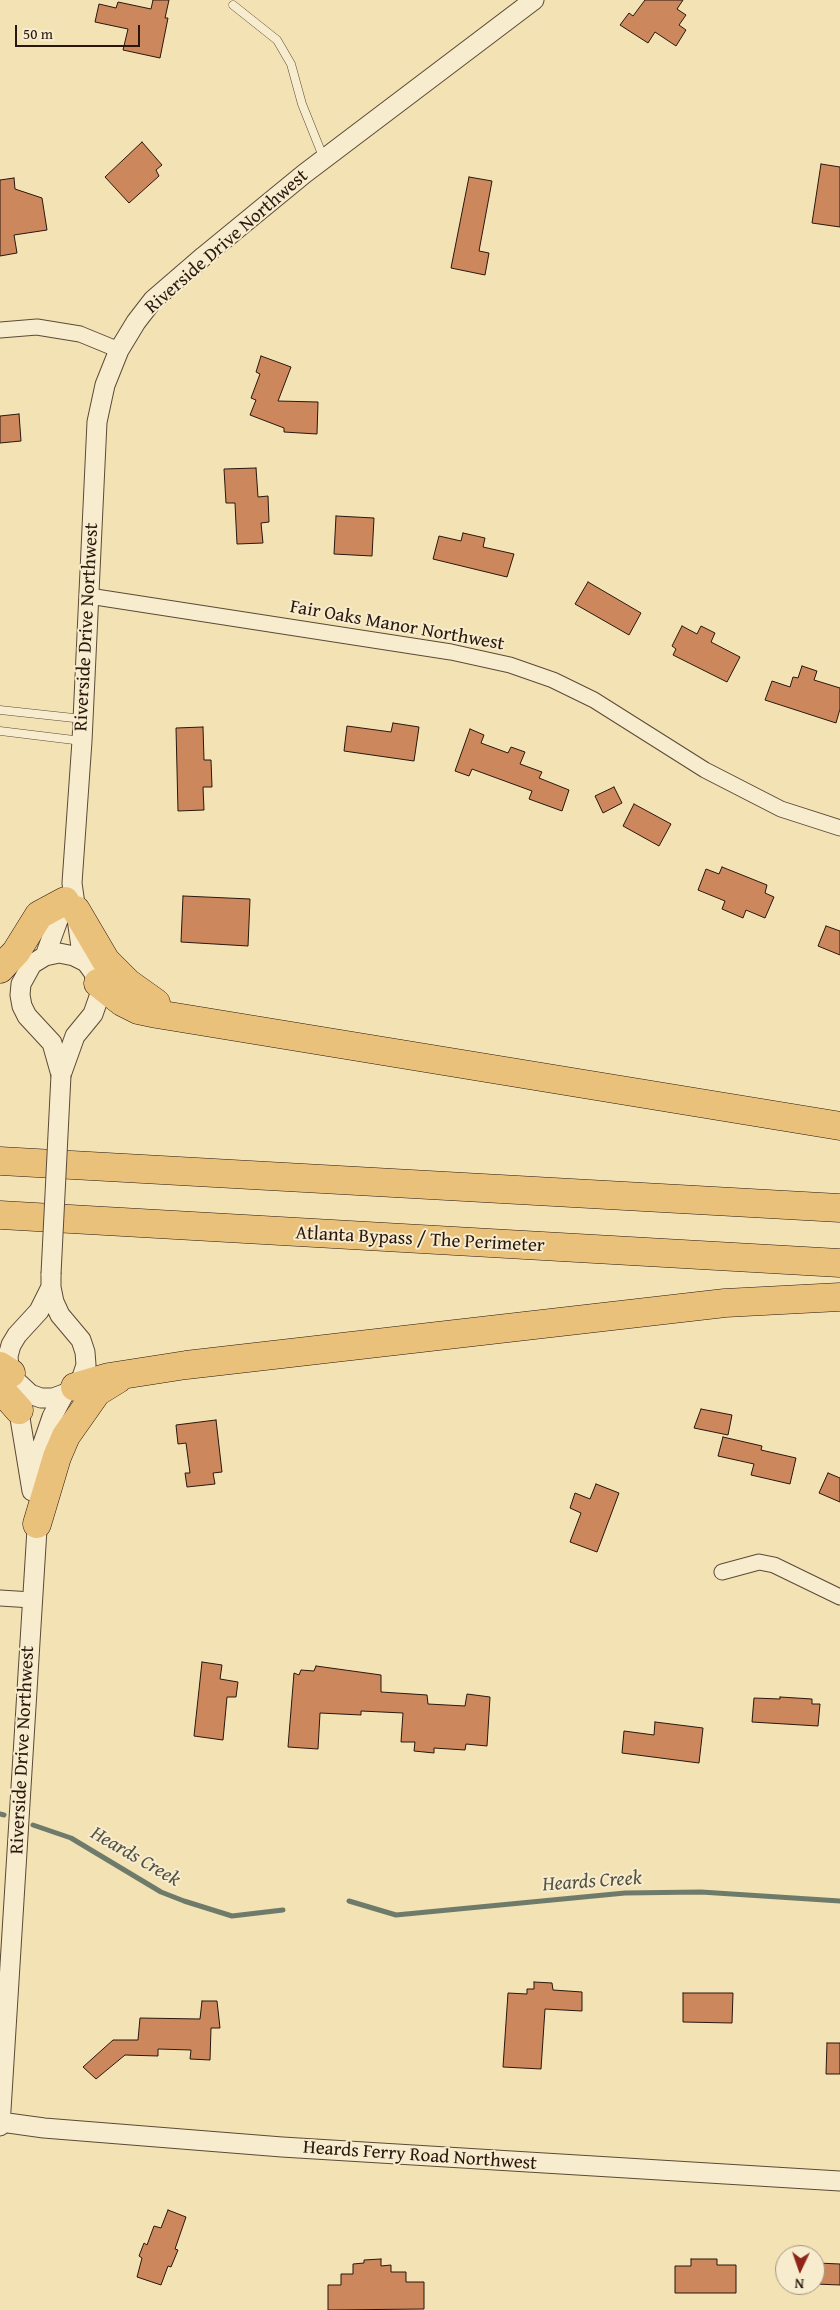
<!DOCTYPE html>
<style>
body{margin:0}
#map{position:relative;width:840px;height:2310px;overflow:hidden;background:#f3e2b3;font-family:"Gentium Book Plus",serif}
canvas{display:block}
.north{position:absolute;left:775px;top:2245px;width:50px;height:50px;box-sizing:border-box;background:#f7ecce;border:1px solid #a59781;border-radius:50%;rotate:183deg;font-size:14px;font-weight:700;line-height:20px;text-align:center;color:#29170e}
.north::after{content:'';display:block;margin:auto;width:18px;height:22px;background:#8f2418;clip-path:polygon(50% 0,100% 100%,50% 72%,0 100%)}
.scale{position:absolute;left:15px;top:25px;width:125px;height:22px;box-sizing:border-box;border:2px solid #29170e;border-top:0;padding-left:6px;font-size:15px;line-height:18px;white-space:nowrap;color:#29170e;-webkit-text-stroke:4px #f7ecce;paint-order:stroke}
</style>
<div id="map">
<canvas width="840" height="2310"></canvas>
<div class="north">N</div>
<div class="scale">50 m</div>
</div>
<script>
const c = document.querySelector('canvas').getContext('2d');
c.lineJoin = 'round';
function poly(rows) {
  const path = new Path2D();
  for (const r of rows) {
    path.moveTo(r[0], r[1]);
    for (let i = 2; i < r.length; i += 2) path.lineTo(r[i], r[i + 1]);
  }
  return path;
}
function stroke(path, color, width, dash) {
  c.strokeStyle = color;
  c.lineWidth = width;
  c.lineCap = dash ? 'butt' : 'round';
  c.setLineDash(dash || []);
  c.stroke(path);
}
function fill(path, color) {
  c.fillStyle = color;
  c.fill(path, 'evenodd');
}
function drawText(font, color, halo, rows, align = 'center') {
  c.font = font + ' "Gentium Book Plus",serif';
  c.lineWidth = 4;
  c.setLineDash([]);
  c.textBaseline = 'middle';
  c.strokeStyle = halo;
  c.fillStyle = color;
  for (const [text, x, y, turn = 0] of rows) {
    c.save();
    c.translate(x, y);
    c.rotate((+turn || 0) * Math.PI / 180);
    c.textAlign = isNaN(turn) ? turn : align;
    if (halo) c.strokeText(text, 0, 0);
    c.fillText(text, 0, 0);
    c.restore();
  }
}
stroke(poly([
 [0,1814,4,1815],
 [33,1825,71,1838,161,1892,184,1901,232,1916,283,1910],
 [349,1901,396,1915,625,1893,701,1892,840,1901]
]), '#6e7b6b', 5);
const building = poly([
 [153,0,169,0,165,18,168,18,160,58,123,50,128,29,95,22,99,4,116,8,118,2,151,9,153,0],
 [645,0,683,0,677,9,686,15,679,25,686,30,676,46,655,32,648,43,620,25,629,13,633,16,645,0],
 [142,142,162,165,156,170,159,176,129,203,105,177,142,142],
 [821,164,840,167,840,227,812,223,821,164],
 [469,177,492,181,479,251,489,253,485,275,451,268,469,177],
 [14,178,15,189,42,198,47,230,14,235,17,253,0,256,0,180,14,178],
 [261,356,291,367,278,401,318,402,317,434,284,432,284,428,250,415,256,400,251,398,260,374,256,372,261,356],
 [19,414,21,441,0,443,0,416,19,414],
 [256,468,258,497,268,496,269,522,261,523,263,543,237,544,235,503,226,503,224,469,256,468],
 [336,516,374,518,372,556,334,554,336,516],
 [463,533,485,538,483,547,514,554,507,577,433,559,439,536,461,541,463,533],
 [588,582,641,613,629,635,575,604,588,582],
 [682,626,697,634,701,626,715,633,711,642,740,657,727,682,673,655,676,649,672,646,682,626],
 [802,666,817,671,814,680,840,688,840,709,836,723,765,700,772,681,790,687,793,677,798,678,802,666],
 [393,723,419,727,414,761,344,751,347,726,391,732,393,723],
 [203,727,204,760,211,760,212,787,203,787,204,810,178,811,176,728,203,727],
 [470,729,484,735,481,743,508,753,511,747,525,752,520,764,542,772,539,778,569,790,562,811,529,799,532,791,472,769,469,776,455,771,470,729],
 [614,787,622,803,603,813,595,796,614,787],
 [634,804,671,824,659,846,623,826,634,804],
 [722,867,767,885,765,893,774,897,765,918,746,910,743,918,722,909,725,901,698,890,706,869,719,874,722,867],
 [183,896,250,899,248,946,181,942,183,896],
 [826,926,840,931,840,955,818,946,826,926],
 [701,1409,732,1415,728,1435,694,1428,701,1409],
 [216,1420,222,1472,213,1473,215,1484,187,1487,185,1473,190,1473,186,1443,178,1444,176,1425,216,1420],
 [723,1437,762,1446,761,1450,796,1458,790,1484,751,1475,754,1464,718,1456,723,1437],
 [828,1473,840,1478,840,1502,819,1493,828,1473],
 [596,1484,619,1493,597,1552,570,1542,581,1513,570,1508,575,1493,590,1499,596,1484],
 [202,1662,222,1665,220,1679,238,1682,236,1697,227,1697,223,1740,194,1736,202,1662],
 [316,1666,381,1675,381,1692,427,1695,428,1704,465,1706,467,1694,490,1697,487,1746,466,1744,465,1750,434,1748,434,1753,414,1751,415,1742,401,1742,403,1713,361,1711,361,1715,320,1713,318,1749,288,1747,294,1673,299,1675,301,1670,314,1671,316,1666],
 [780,1697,812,1699,812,1704,820,1704,818,1726,752,1722,754,1698,780,1699,780,1697],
 [655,1722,703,1728,699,1763,622,1753,624,1731,654,1735,655,1722],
 [534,1982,552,1983,553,1990,582,1992,582,2011,545,2009,541,2069,503,2067,508,1993,527,1994,527,1989,534,1989,534,1982],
 [683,1993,733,1993,732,2023,683,2022,683,1993],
 [202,2001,217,2001,220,2028,211,2028,210,2060,190,2059,191,2050,158,2049,158,2056,125,2055,96,2079,83,2067,113,2040,138,2040,140,2018,200,2019,202,2001],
 [827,2043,840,2043,840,2074,826,2074,827,2043],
 [168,2210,186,2217,175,2249,178,2250,171,2267,168,2266,161,2285,137,2277,142,2258,139,2256,144,2243,147,2245,154,2226,161,2228,168,2210],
 [381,2259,381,2266,391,2265,391,2272,406,2272,406,2282,424,2282,424,2309,328,2310,328,2285,341,2285,341,2274,353,2274,353,2264,364,2263,364,2260,381,2259],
 [691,2259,717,2259,717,2265,736,2265,736,2293,675,2293,675,2266,691,2266,691,2259],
 [817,2263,840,2264,840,2285,815,2284,817,2263]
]);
fill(building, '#cc875d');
stroke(building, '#29170e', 1);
const service = poly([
 [233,5,277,40,291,64,302,104,324,159],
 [0,710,83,719],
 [0,731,82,741]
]);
const minor = poly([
 [0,330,37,327,80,334,119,350],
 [89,596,451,652,510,665,553,680,594,700,705,770,781,809,840,828],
 [722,1572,759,1562,774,1565,840,1597],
 [0,1598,32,1600]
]);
const tertiary = poly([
 [59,953,74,956,86,962,94,973,100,994,93,1014,75,1036,61,1075,52,1043,27,1016,22,1006,20,995,21,984,32,964,45,956,59,953],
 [45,956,66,898],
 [86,962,81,947,72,883,82,741,97,422,105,385,119,350,136,322,153,300,204,256,304,174,534,0],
 [51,1287,39,1311,17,1335,11,1345,8,1356,9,1368,14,1379,30,1394,41,1398,53,1398,64,1394,75,1387,82,1377,86,1365,85,1352,81,1340,60,1315,54,1302,51,1287,51,1274],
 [17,1400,32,1491],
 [40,1486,42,1446,52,1417,64,1394],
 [0,2122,44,2128,282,2147,840,2181],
 [0,2126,38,1513]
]);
const motorway = poly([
 [76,910,106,961,128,983,156,1003],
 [0,969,16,952,39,915,65,901],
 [98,983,122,1002,138,1010,157,1014,840,1126],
 [0,1161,840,1208],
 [0,1215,840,1263],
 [0,1366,11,1373],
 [75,1387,109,1377,186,1365,725,1303,840,1297],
 [0,1389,19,1410],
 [37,1524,57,1457,66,1436,97,1392,118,1379]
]);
stroke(service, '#5c4a37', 9);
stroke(minor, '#5c4a37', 17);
stroke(tertiary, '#5c4a37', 21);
stroke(motorway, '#29170e', 29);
stroke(service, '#f7ecce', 8);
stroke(minor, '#f7ecce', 15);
stroke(tertiary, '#f7ecce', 19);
stroke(motorway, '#eac17a', 28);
const tertiaryBridge = poly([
 [51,1274,61,1075]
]);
stroke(tertiaryBridge, '#5c4a37', 21, []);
stroke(tertiaryBridge, '#f7ecce', 19);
drawText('19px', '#29170e', '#f7ecce', [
 ["Riverside Drive Northwest",227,242,-41],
 ["Fair Oaks Manor Northwest",397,626,10],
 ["Riverside Drive Northwest",87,627,-87],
 ["Atlanta Bypass / The Perimeter",420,1240,3],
 ["Riverside Drive Northwest",23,1750,-87],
 ["Heards Ferry Road Northwest",420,2156,4]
]);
drawText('italic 20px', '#515144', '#f7ecce', [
 ["Heards Creek",135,1857,30],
 ["Heards Creek",592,1882,-4]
]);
</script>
